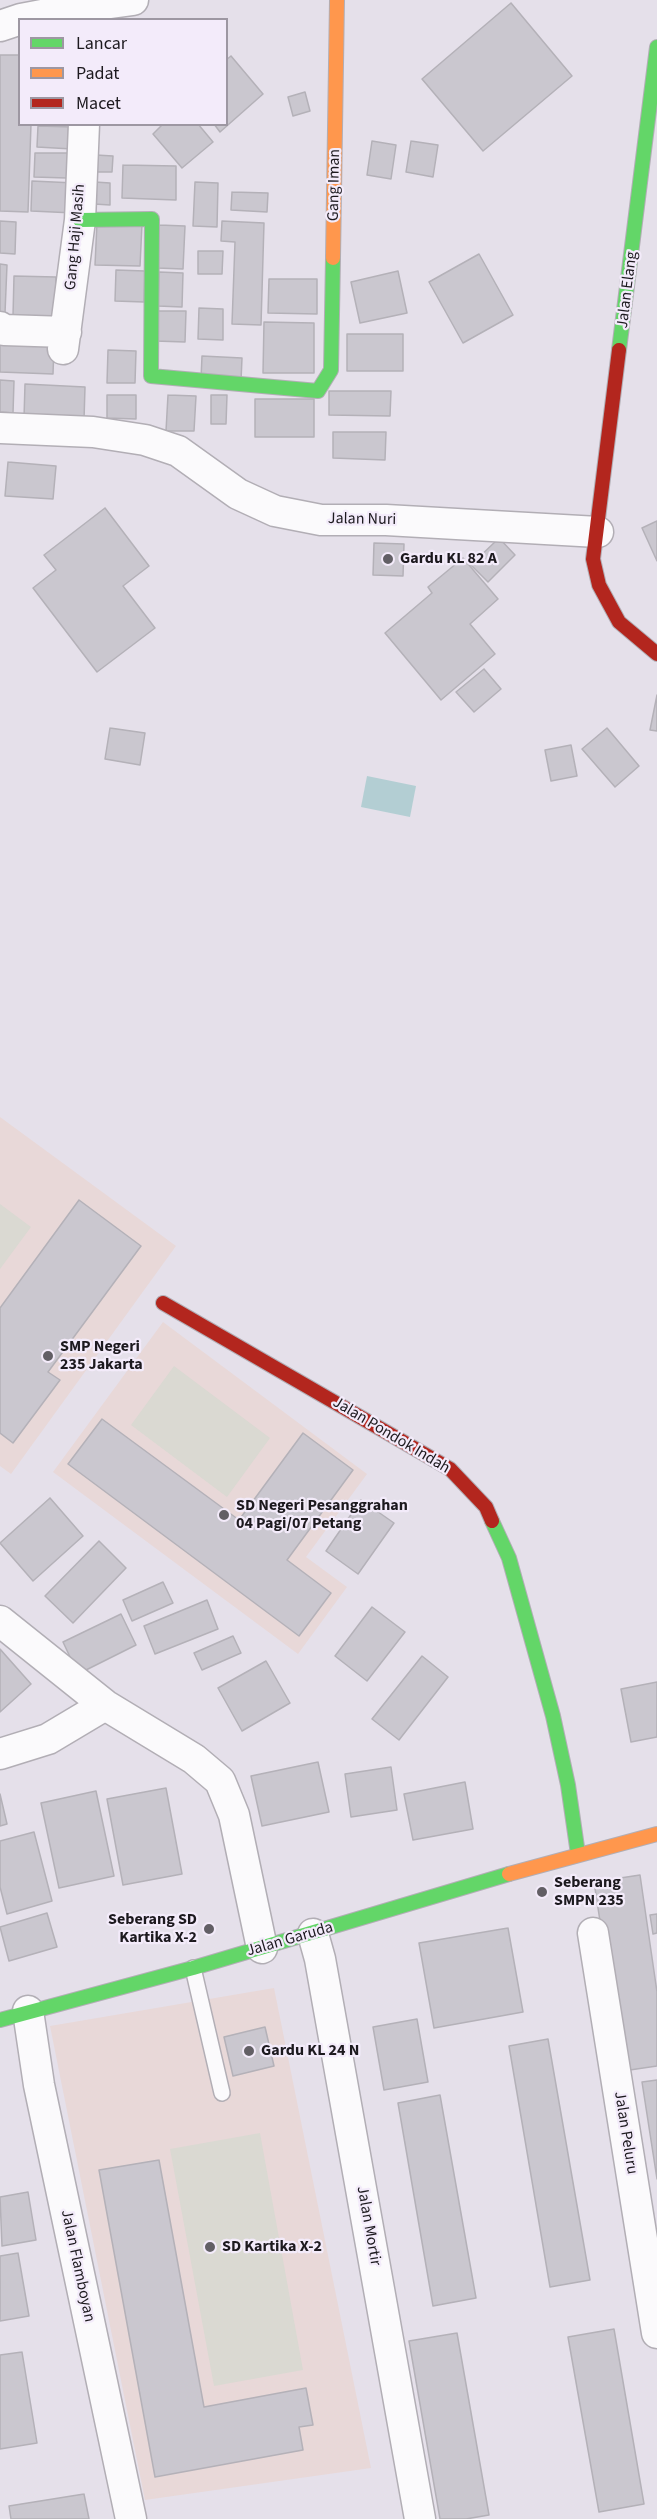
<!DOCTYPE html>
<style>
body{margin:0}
#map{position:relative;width:657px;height:2519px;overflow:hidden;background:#e5e0ea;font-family:"Source Sans 3",sans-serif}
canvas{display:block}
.legend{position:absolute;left:18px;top:18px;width:210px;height:108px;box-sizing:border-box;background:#f3ebfa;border:2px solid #9d97a2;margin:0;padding:8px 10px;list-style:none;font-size:18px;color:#1c191e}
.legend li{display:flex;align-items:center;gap:12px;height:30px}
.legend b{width:30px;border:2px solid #9d97a2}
</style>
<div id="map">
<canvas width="657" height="2519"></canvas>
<ul class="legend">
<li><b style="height:8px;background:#63d668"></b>Lancar</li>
<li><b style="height:8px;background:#ff974d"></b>Padat</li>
<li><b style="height:8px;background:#b3261e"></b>Macet</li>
</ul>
</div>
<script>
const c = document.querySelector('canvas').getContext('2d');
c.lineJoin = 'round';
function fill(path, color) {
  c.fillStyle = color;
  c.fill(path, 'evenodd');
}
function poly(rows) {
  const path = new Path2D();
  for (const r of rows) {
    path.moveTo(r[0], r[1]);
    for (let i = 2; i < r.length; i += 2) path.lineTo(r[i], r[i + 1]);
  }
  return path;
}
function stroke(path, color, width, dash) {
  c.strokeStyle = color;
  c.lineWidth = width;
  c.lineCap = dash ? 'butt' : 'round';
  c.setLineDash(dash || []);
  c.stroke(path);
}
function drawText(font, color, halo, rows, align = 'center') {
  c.font = font + ' "Source Sans 3",sans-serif';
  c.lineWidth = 4.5;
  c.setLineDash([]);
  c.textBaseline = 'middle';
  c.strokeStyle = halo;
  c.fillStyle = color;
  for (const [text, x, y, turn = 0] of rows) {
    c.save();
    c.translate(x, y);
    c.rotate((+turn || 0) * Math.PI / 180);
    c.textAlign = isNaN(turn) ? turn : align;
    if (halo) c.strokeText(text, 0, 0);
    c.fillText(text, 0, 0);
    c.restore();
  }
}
fill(poly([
 [0,1117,176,1246,11,1474,0,1466],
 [163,1322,367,1474,306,1557,347,1587,298,1654,53,1472],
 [274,1988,371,2468,145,2500,50,2026]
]), '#e8d8d8');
fill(poly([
 [0,1204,31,1227,0,1269],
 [174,1366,270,1438,227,1497,131,1425],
 [260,2133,303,2370,214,2386,170,2149]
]), '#dad9d2');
fill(poly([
 [367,776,416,786,410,817,361,807]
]), '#b3ced3');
const building = poly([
 [511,3,572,76,483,151,422,79,511,3],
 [0,55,20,55,20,124,31,124,28,212,0,211,0,55],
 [231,56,263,94,220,132,214,124,226,124,226,60,231,56],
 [305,92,310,111,293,116,288,97,305,92],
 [163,124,198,124,213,142,182,168,153,134,163,124],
 [38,126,73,127,72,149,37,147,38,126],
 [372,141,396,145,391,179,367,175,372,141],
 [411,141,438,145,433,177,406,172,411,141],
 [35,153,68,153,67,178,34,177,35,153],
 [96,155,113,156,112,172,96,172,96,155],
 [123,165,176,166,176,200,122,198,123,165],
 [32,181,75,183,74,213,31,211,32,181],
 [95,182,110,183,110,205,94,204,95,182],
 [195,182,218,183,217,227,193,226,195,182],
 [232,192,268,193,267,212,231,210,232,192],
 [0,221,16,222,15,254,0,253,0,221],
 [222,221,264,223,261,325,232,324,235,242,221,241,222,221],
 [97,223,142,224,140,266,95,265,97,223],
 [159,225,185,226,183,269,157,268,159,225],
 [198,251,223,251,222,274,198,274,198,251],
 [479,254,513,315,463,343,429,282,479,254],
 [0,264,7,265,5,313,0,312,0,264],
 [116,270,145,271,144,302,115,301,116,270],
 [398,271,407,313,360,323,351,282,398,271],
 [159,272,183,273,182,307,158,306,159,272],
 [14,276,56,277,55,317,13,316,14,276],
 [269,279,317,279,317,314,268,313,269,279],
 [199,308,223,309,223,340,198,339,199,308],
 [156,311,186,311,185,342,155,341,156,311],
 [264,322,314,323,314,373,263,373,264,322],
 [347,334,403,334,403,371,347,371,347,334],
 [0,344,54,345,53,374,0,372,0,344],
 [108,350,136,351,135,383,107,383,108,350],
 [202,356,242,358,241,381,201,379,202,356],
 [0,380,14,381,13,413,0,412,0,380],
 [25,384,85,387,84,420,24,418,25,384],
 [329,391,391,391,390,416,329,415,329,391],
 [107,395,136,395,136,419,107,418,107,395],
 [168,395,196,396,194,431,166,431,168,395],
 [211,395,227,395,226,424,211,424,211,395],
 [255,399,314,399,314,437,255,437,255,399],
 [333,432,386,432,385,460,333,458,333,432],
 [8,462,56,466,53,499,5,496,8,462],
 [105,508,149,566,123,586,155,628,97,672,33,588,56,570,44,555,105,508],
 [657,521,657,561,642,528,657,521],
 [499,538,515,555,488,582,471,565,499,538],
 [374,543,404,544,403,576,373,575,374,543],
 [463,558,498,599,470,624,495,654,441,700,385,633,432,593,428,587,463,558],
 [484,669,501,689,474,712,456,692,484,669],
 [657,695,657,731,650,730,657,695],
 [110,728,145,733,140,765,105,759,110,728],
 [607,728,639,766,615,787,582,749,607,728],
 [571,745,577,776,551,781,545,750,571,745],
 [79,1200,141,1246,48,1372,60,1380,13,1443,0,1433,0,1308,79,1200],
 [102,1419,239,1520,303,1433,353,1470,287,1560,331,1593,299,1636,68,1464,102,1419],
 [50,1498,83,1536,33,1581,0,1543,50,1498],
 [361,1500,394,1523,358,1574,326,1551,361,1500],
 [99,1541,126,1568,73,1623,45,1596,99,1541],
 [163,1582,173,1603,132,1621,123,1600,163,1582],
 [207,1600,218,1629,155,1654,144,1626,207,1600],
 [372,1607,405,1632,367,1681,335,1656,372,1607],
 [121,1614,136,1645,78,1674,63,1642,121,1614],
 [233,1636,241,1653,202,1670,194,1653,233,1636],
 [0,1649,31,1684,0,1712,0,1649],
 [422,1656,448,1677,399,1740,372,1719,422,1656],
 [266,1661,290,1703,242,1731,218,1688,266,1661],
 [657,1682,657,1737,631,1742,621,1689,657,1682],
 [318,1762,329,1812,262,1826,251,1776,318,1762],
 [391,1767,397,1810,351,1817,345,1774,391,1767],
 [465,1782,473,1829,413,1840,404,1794,465,1782],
 [166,1788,182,1874,123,1885,107,1799,166,1788],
 [96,1791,114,1876,59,1888,41,1803,96,1791],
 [0,1794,7,1824,0,1826,0,1794],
 [34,1832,52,1901,7,1914,0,1887,0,1841,34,1832],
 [640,1875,657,1992,657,2066,623,2071,594,1882,640,1875],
 [47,1913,57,1947,9,1961,0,1927,47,1913],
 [657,1914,657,1933,653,1934,650,1915,657,1914],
 [508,1928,523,2012,434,2028,419,1943,508,1928],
 [417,2019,428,2082,384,2090,373,2027,417,2019],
 [265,2027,274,2066,233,2076,224,2037,265,2027],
 [548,2039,590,2280,550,2287,509,2046,548,2039],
 [657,2080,657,2179,642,2082,657,2080],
 [440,2095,476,2298,433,2306,398,2103,440,2095],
 [159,2160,204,2407,306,2388,313,2425,299,2427,303,2450,155,2477,99,2170,159,2160],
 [28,2192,36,2240,2,2246,0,2197,28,2192],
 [18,2253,29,2316,0,2321,0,2256,18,2253],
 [614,2329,644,2504,599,2512,568,2337,614,2329],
 [457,2333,489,2515,466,2519,440,2519,409,2341,457,2333],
 [22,2352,37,2443,0,2449,0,2355,22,2352],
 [84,2494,89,2519,11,2519,9,2506,84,2494]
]);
fill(building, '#cac7cf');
stroke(building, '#b4b1b8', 1.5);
const lane = poly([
 [193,1968,222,2093]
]);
const street = poly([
 [0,26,21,19,89,6,133,0],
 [0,327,4,330,66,332],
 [63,349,80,220,84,124],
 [0,428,93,432,145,440,178,451,238,494,275,511,321,520,386,520,598,532],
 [0,1621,105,1705,194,1759,220,1781,234,1815,262,1948],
 [0,1754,48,1739,105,1705],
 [593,1933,657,2333],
 [313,1934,320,1959,420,2519],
 [28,2011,39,2085,131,2519]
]);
const fast = poly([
 [80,220,152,219,151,376,318,391,331,370,333,258],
 [619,350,657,47],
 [492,1521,509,1558,553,1716,568,1785,578,1854],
 [0,2020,193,1968,509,1874]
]);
const slow = poly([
 [333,258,337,0],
 [509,1874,657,1834]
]);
const jam = poly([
 [619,350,593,559,599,585,619,622,657,654],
 [163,1303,450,1469,486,1507,492,1521]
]);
stroke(lane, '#b2aeb5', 18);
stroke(street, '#b2aeb5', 33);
stroke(fast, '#b2aeb5', 16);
stroke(slow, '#b2aeb5', 16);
stroke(jam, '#b2aeb5', 16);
stroke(lane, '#fbfafc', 15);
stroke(street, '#fbfafc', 30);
stroke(fast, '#63d668', 14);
stroke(slow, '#ff974d', 14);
stroke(jam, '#b3261e', 14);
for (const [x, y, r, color] of [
 [388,559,6,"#625f65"],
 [48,1356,6,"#625f65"],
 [224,1515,6,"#625f65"],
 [542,1892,6,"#625f65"],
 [209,1929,6,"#625f65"],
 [249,2051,6,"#625f65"],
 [210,2247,6,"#625f65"]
]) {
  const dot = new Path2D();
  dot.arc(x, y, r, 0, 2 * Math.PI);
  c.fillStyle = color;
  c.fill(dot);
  stroke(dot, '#f3ebfa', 2);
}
drawText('16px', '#1c191e', '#f3ebfa', [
 ["Gang Iman",335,185,-89],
 ["Gang Haji Masih",76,237,-85],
 ["Jalan Elang",628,290,-83],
 ["Jalan Nuri",362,520,1],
 ["Jalan Pondok Indah",391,1436,31],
 ["Jalan Garuda",290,1940,-16],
 ["Jalan Peluru",625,2133,81],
 ["Jalan Mortir",368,2226,80],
 ["Jalan Flamboyan",77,2266,78]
]);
drawText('bold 16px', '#1c191e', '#f3ebfa', [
 ["Gardu KL 82 A",400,559],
 ["SMP Negeri",60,1347],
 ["235 Jakarta",60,1365],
 ["SD Negeri Pesanggrahan",236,1506],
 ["04 Pagi/07 Petang",236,1524],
 ["Seberang",554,1883],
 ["SMPN 235",554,1901],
 ["Seberang SD",197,1920,"right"],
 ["Kartika X-2",197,1938,"right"],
 ["Gardu KL 24 N",261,2051],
 ["SD Kartika X-2",222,2247]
], 'left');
</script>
